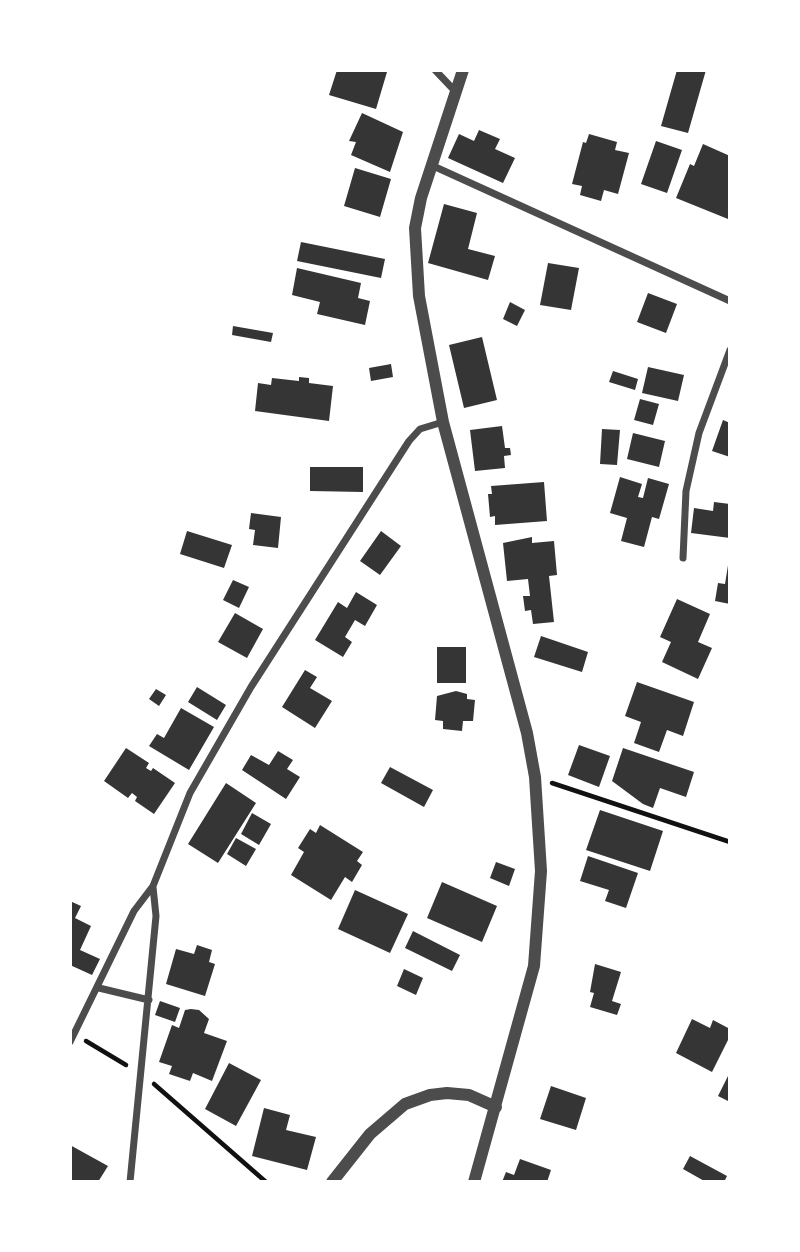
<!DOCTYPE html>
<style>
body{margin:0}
#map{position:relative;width:800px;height:1252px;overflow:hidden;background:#fff;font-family:"Playfair Display",serif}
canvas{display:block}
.frame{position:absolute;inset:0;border:72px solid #fff;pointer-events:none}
</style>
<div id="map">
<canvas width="800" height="1252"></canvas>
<div class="frame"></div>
</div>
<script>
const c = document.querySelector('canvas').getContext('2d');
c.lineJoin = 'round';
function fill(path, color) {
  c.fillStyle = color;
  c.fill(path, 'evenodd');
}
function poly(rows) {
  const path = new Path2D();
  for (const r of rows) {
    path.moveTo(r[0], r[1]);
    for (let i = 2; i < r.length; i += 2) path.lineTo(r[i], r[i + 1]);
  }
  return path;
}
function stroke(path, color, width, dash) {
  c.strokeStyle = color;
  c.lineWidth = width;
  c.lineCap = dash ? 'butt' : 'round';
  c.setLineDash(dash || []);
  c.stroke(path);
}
fill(poly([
 [337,70,387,72,376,109,329,95],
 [677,70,706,70,688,133,661,126],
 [362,113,403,132,390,172,351,155,356,142,349,141],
 [479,130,500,139,495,149,515,158,503,183,448,158,459,134,474,141],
 [589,134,617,142,615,150,629,153,618,194,604,190,601,201,580,195,582,186,572,184,583,142,586,143],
 [656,141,682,150,667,193,641,184],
 [703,144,730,156,728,219,676,198,690,164,694,166],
 [355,168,391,179,380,217,344,206],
 [444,204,477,213,468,249,495,256,488,280,428,263],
 [301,242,385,259,381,278,297,261],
 [548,263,579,268,571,310,540,305],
 [297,268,361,283,358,298,370,301,365,325,317,314,320,302,292,295],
 [648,293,677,304,666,333,637,322],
 [510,302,525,310,517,326,503,319],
 [233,326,273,333,271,342,232,335],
 [482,337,497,400,464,408,449,345],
 [391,364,393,377,371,381,369,368],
 [648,367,684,375,678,401,642,393],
 [613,371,638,379,635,390,609,382],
 [299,377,309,378,309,383,333,386,329,421,255,411,258,383,271,385,272,378,299,381],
 [640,399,659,404,653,425,634,420],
 [723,420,730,423,730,457,712,451],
 [502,426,505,448,510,448,511,455,504,456,505,468,475,471,470,430],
 [602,429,620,430,617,465,600,464],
 [633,433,665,441,659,467,627,459],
 [310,467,363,467,363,492,310,491],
 [620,477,642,484,638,497,643,498,648,478,669,484,659,519,652,517,644,547,621,541,627,518,610,513],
 [544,482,547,521,495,525,495,516,490,517,488,494,492,494,491,486],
 [714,502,730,504,730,538,691,533,694,508,713,511],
 [251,513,281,517,278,548,253,545,255,530,249,529],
 [187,531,232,545,224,568,180,554],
 [381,531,401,546,380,575,360,561],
 [532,537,532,543,554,541,557,575,549,576,554,622,533,624,531,610,525,611,523,596,530,596,528,579,507,581,503,543],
 [729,559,730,560,730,604,715,601,718,583,725,584],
 [233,580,249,587,239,608,223,600],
 [356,592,377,605,365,626,355,620,345,637,352,642,343,657,315,640,338,602,347,608],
 [677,599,710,614,698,642,712,648,698,679,662,662,671,642,660,637],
 [235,613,263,629,247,658,218,642],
 [541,636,588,652,582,672,534,657],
 [437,647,466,647,466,683,437,683],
 [305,670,317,677,310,688,332,701,315,728,282,707],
 [637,682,694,702,683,736,667,730,659,752,634,743,641,722,625,716],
 [197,687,226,705,217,720,188,702],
 [156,689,166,695,159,706,149,699],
 [456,691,467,694,467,699,475,700,473,721,463,721,462,731,443,729,443,721,435,720,437,696],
 [181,708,214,727,189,770,149,746,157,734,164,738],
 [579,745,610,756,599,787,568,775],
 [126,748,149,763,146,768,151,771,153,768,175,783,154,814,135,801,137,797,132,793,128,798,104,781],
 [623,748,694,772,686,797,660,788,653,808,643,804,612,781],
 [278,751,293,760,287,769,300,777,286,799,242,770,251,755,269,765],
 [390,767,433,790,424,807,381,783],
 [226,783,256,803,218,863,188,844],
 [600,810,663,831,650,871,586,850],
 [252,813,271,824,259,845,241,834],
 [320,825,363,852,357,861,362,865,352,882,345,877,331,900,291,875,304,852,298,848,310,829,316,833],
 [236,838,256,849,246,866,227,854],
 [588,856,638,873,626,908,605,901,609,890,580,881],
 [496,862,515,869,509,886,490,878],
 [442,882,497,906,482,942,427,918],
 [355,890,408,914,390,953,338,929],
 [70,901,81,906,75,918,91,926,80,950,100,959,92,975,70,965],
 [413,931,460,955,452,971,405,948],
 [197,945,212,950,209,962,215,964,205,996,166,984,176,949,194,954],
 [595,964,621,972,612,1001,621,1004,617,1015,590,1007,594,993,590,992],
 [404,969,423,978,416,995,397,986],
 [160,1001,180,1008,175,1022,155,1015],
 [191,1009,199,1010,209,1019,204,1033,227,1041,212,1081,193,1073,190,1081,169,1074,172,1066,159,1062,172,1025,179,1028,185,1010],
 [692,1019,710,1028,713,1020,730,1029,730,1036,712,1072,676,1053],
 [229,1063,261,1080,236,1126,205,1109],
 [730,1072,730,1102,718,1096],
 [551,1086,586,1098,576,1130,540,1119],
 [264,1108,290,1115,286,1130,316,1137,307,1170,252,1156],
 [70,1145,108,1166,98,1182,70,1182],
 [690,1156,727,1176,724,1182,706,1182,683,1169],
 [520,1159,551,1170,547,1182,502,1182,506,1172,514,1175]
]), '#353535');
stroke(poly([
 [552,783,730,842],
 [86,1041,126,1065],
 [154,1084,266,1182]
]), '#111', 4.5);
stroke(poly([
 [435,70,454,90],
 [431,165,730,301],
 [683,558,686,491,699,433,730,350],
 [99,988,149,1000],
 [70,1042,134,911,153,886,190,793,251,687,409,441,420,429,443,422],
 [130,1182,156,916,153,887]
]), '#4c4c4c', 7);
stroke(poly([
 [463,70,421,198,415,228,419,296,443,422,527,733,535,777,541,871,534,966,474,1182],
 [332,1182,370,1134,405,1104,430,1095,447,1093,469,1095,496,1107]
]), '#4c4c4c', 12);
</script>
